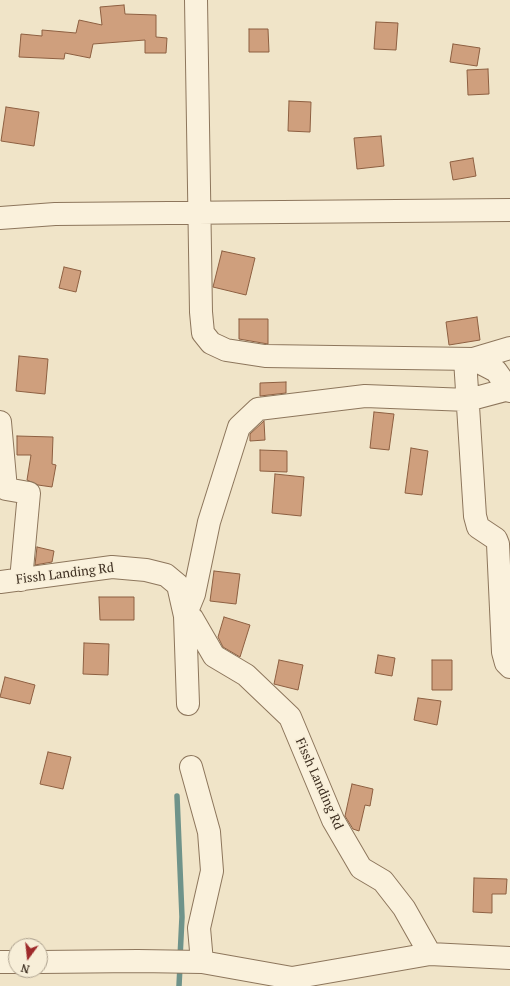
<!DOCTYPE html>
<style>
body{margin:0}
#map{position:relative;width:510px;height:986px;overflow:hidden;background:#f0e4c8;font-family:"PT Serif",serif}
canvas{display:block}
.north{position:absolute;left:8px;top:938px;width:40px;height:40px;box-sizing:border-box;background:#f7eed8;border:1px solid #ada18e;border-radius:50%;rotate:195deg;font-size:11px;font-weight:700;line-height:16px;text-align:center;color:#3d2e20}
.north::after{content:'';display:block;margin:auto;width:14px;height:18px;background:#9e2a2b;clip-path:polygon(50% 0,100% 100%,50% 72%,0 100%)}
</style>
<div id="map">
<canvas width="510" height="986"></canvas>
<div class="north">N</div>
</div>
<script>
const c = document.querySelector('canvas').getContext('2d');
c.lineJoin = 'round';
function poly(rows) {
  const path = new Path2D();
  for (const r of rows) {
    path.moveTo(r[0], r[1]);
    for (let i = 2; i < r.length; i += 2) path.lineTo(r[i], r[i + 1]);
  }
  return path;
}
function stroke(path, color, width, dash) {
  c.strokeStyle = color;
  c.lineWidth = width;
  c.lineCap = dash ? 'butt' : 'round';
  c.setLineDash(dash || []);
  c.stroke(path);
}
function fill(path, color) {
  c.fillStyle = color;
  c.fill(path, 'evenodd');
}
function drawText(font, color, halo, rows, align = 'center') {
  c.font = font + ' "PT Serif",serif';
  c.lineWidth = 3;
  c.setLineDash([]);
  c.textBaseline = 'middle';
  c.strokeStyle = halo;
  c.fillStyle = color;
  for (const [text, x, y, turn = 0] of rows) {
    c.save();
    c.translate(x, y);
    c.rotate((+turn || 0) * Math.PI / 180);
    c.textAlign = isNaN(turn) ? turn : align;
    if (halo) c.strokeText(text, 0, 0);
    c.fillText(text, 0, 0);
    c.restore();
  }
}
stroke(poly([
 [177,796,182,917,180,958],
 [179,986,180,966]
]), '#6f938a', 5.5);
const building = poly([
 [124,5,125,14,156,15,156,37,167,38,166,53,145,53,145,40,93,44,90,58,65,53,64,59,19,57,21,34,42,36,42,30,76,33,79,20,102,25,100,7,124,5],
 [376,22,398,23,396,50,374,49,376,22],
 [249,29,268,29,269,52,249,52,249,29],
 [453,44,480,48,477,66,450,62,453,44],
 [488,69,489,94,468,95,467,70,488,69],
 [289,101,311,102,310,132,288,131,289,101],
 [6,107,39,112,34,146,1,141,6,107],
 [381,136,384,166,357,169,354,138,381,136],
 [473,158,476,176,453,180,450,162,473,158],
 [222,251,255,258,246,295,213,287,222,251],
 [64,267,81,271,76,292,59,288,64,267],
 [477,317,480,340,449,345,446,322,477,317],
 [239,319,268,319,268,344,239,339,239,319],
 [19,356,48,359,45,394,16,391,19,356],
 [286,382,286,393,260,396,260,383,286,382],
 [374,412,394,414,389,450,370,448,374,412],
 [264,421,265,440,250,441,250,434,264,421],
 [17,436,53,437,52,464,56,465,52,487,38,485,27,480,31,455,17,455,17,436],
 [411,448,428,451,422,495,405,493,411,448],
 [260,450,287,451,287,472,260,471,260,450],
 [275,474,304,477,301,516,272,513,275,474],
 [37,547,54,551,52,562,35,565,37,547],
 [214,571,240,574,236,604,210,601,214,571],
 [99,597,134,597,134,620,100,620,99,597],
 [224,617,250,625,240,657,223,647,218,637,224,617],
 [84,643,109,644,108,675,83,674,84,643],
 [378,655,395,658,392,676,375,673,378,655],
 [279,660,303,665,298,690,274,684,279,660],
 [432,660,452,660,452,690,432,690,432,660],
 [5,677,35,685,30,704,0,697,5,677],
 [418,698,441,701,437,725,414,720,418,698],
 [48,752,71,757,63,789,40,784,48,752],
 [352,784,373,789,370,806,365,805,359,831,353,829,345,816,352,784],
 [474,878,507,879,506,894,492,894,492,913,473,912,474,878]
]);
fill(building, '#cf9f7d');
stroke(building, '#8d5f41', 1);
const minor = poly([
 [196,0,201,312,203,333,211,343,226,350,265,356,473,359,496,371,510,391],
 [0,218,55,214,510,210],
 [465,359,475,516,478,527,496,539,498,544,503,652,506,663,510,667],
 [473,359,510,348],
 [0,422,6,489,29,493,21,580],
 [0,582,112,567,146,570,166,575,178,585,185,616,192,618,214,656,246,675,290,717,333,820,361,868,383,881,404,908,430,954,292,978,202,962,138,961,40,962],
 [188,704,185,616,194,594,209,522,239,427,258,409,365,396,468,400,509,389],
 [191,767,209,832,212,871,199,928,202,962],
 [430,954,510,958],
 [0,962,16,962]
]);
stroke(minor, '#8d765c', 24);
stroke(minor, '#faf1dc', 22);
drawText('13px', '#3d2e20', '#f7eed8', [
 ["Fissh Landing Rd",65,574,-7],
 ["Fissh Landing Rd",319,784,66]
]);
</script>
